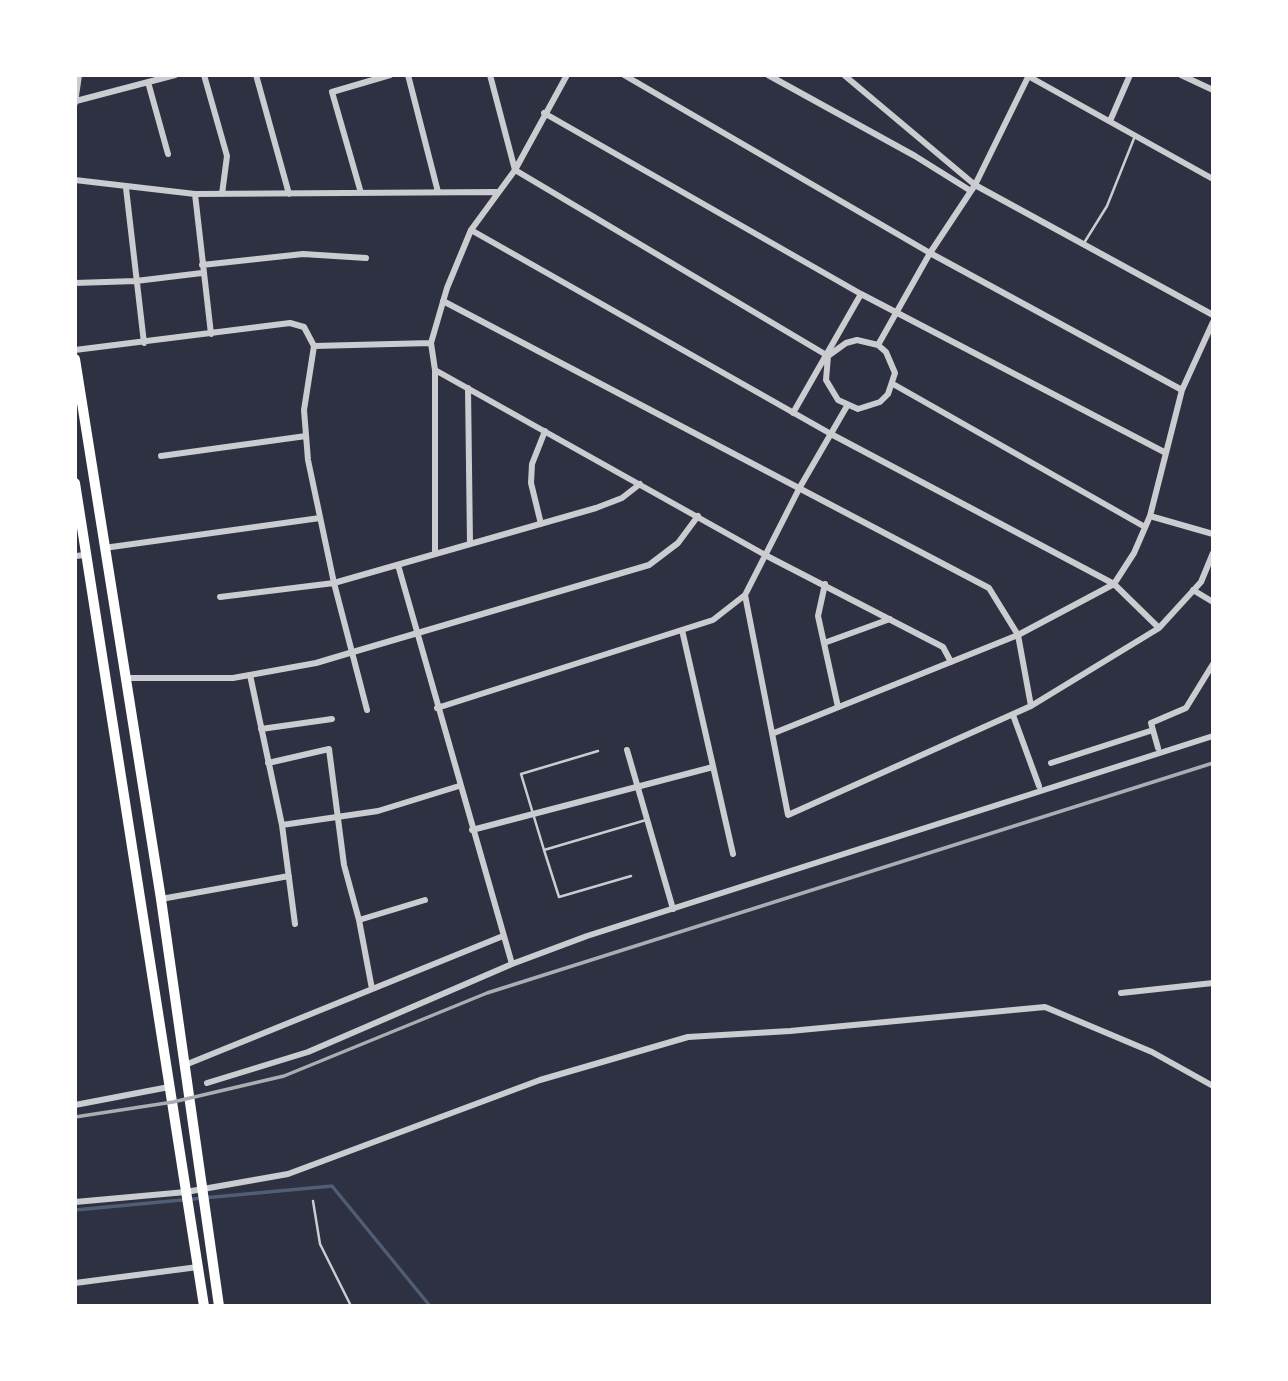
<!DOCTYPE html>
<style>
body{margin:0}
#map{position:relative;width:1288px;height:1381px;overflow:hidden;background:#2d3142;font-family:"IBM Plex Serif",serif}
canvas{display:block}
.frame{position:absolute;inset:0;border:77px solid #fff;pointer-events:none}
</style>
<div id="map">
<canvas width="1288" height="1381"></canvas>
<div class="frame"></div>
</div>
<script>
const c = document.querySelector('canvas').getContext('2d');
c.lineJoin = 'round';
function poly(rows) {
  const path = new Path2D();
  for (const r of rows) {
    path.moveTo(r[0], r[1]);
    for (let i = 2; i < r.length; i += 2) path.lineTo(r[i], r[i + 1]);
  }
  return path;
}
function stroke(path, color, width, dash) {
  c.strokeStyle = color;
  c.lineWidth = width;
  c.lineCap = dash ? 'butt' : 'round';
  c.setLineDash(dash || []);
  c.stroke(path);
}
stroke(poly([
 [75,1210,332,1186,430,1306]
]), '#4f5d75', 3.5);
stroke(poly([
 [1084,243,1107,206,1135,136],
 [544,850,521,774,598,751],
 [631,876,559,897,544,850,646,820],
 [313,1201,320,1244,351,1306]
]), '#caccd0', 2.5);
stroke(poly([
 [204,75,227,156,222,194],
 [256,75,289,194],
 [408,75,438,192],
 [490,75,515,170,828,356],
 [567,75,515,170,471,230,447,288,431,343,435,370,767,556,943,647,951,662],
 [624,75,930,253,1182,390],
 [768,75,915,156,971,191],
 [844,75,975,185,1213,315],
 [1181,75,1213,90],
 [1028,76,1213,179],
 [148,82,168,154],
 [76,101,175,75],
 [75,103,79,75],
 [544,113,861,294,1166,453],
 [1110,121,1130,75],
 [75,180,195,194,496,192],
 [126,188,144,343],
 [361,193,332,92,390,75],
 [195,194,211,334],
 [471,230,831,434,1114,584,1159,628],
 [202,265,303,254,366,258],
 [75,283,136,281,202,273],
 [443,301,989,588,1018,635,1031,706],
 [857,340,878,345,886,352,895,373,888,394,880,402,858,409,838,400,826,380,828,356,846,343,857,340],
 [878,345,930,253,975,185,1029,75],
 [314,346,304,410,308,460,334,583,367,710],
 [75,350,290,323,304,327,314,346,431,343],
 [893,384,1145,527],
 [468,388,470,544],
 [793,413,861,294],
 [161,456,306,436],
 [1150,516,1213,534],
 [541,524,531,483,532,464,545,431],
 [104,548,320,518],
 [435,554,435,370],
 [75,556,86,555],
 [398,565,512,964,587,936,1213,736],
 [825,584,818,616,838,707],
 [1193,590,1213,602],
 [745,595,788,815,1031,706,1159,628,1201,582,1213,553],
 [220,597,334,583,596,508,622,498,640,484],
 [682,630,733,854],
 [824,643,890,619],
 [250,675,282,825,295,924],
 [125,678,233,678,316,663,353,652,649,565,678,543,698,516],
 [437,708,713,620,745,595,800,487,847,406],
 [1013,715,1039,786],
 [261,729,332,719],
 [774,733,1018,635,1114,584,1134,553,1150,516,1182,390,1213,322],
 [1158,748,1151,723,1186,708,1213,664],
 [627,750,673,909],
 [268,763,329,749,344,865,359,920,372,989],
 [1051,763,1153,730],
 [282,825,378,811,459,786],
 [472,830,713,767],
 [161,899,289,876],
 [359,920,425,900],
 [1121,993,1213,983],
 [185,1065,503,936],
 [207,1083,308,1052,512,964],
 [75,1105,169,1087],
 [75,1202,186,1192,288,1174,540,1080,688,1037,790,1031,1045,1007,1152,1052,1213,1086],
 [75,1283,198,1267]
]), '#caccd0', 6);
stroke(poly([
 [75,359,161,899,219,1306],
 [75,483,204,1306]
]), '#fff', 10);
stroke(poly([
 [75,1117,173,1102,284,1076,487,993,1213,763]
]), '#abadb3', 3.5);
</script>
